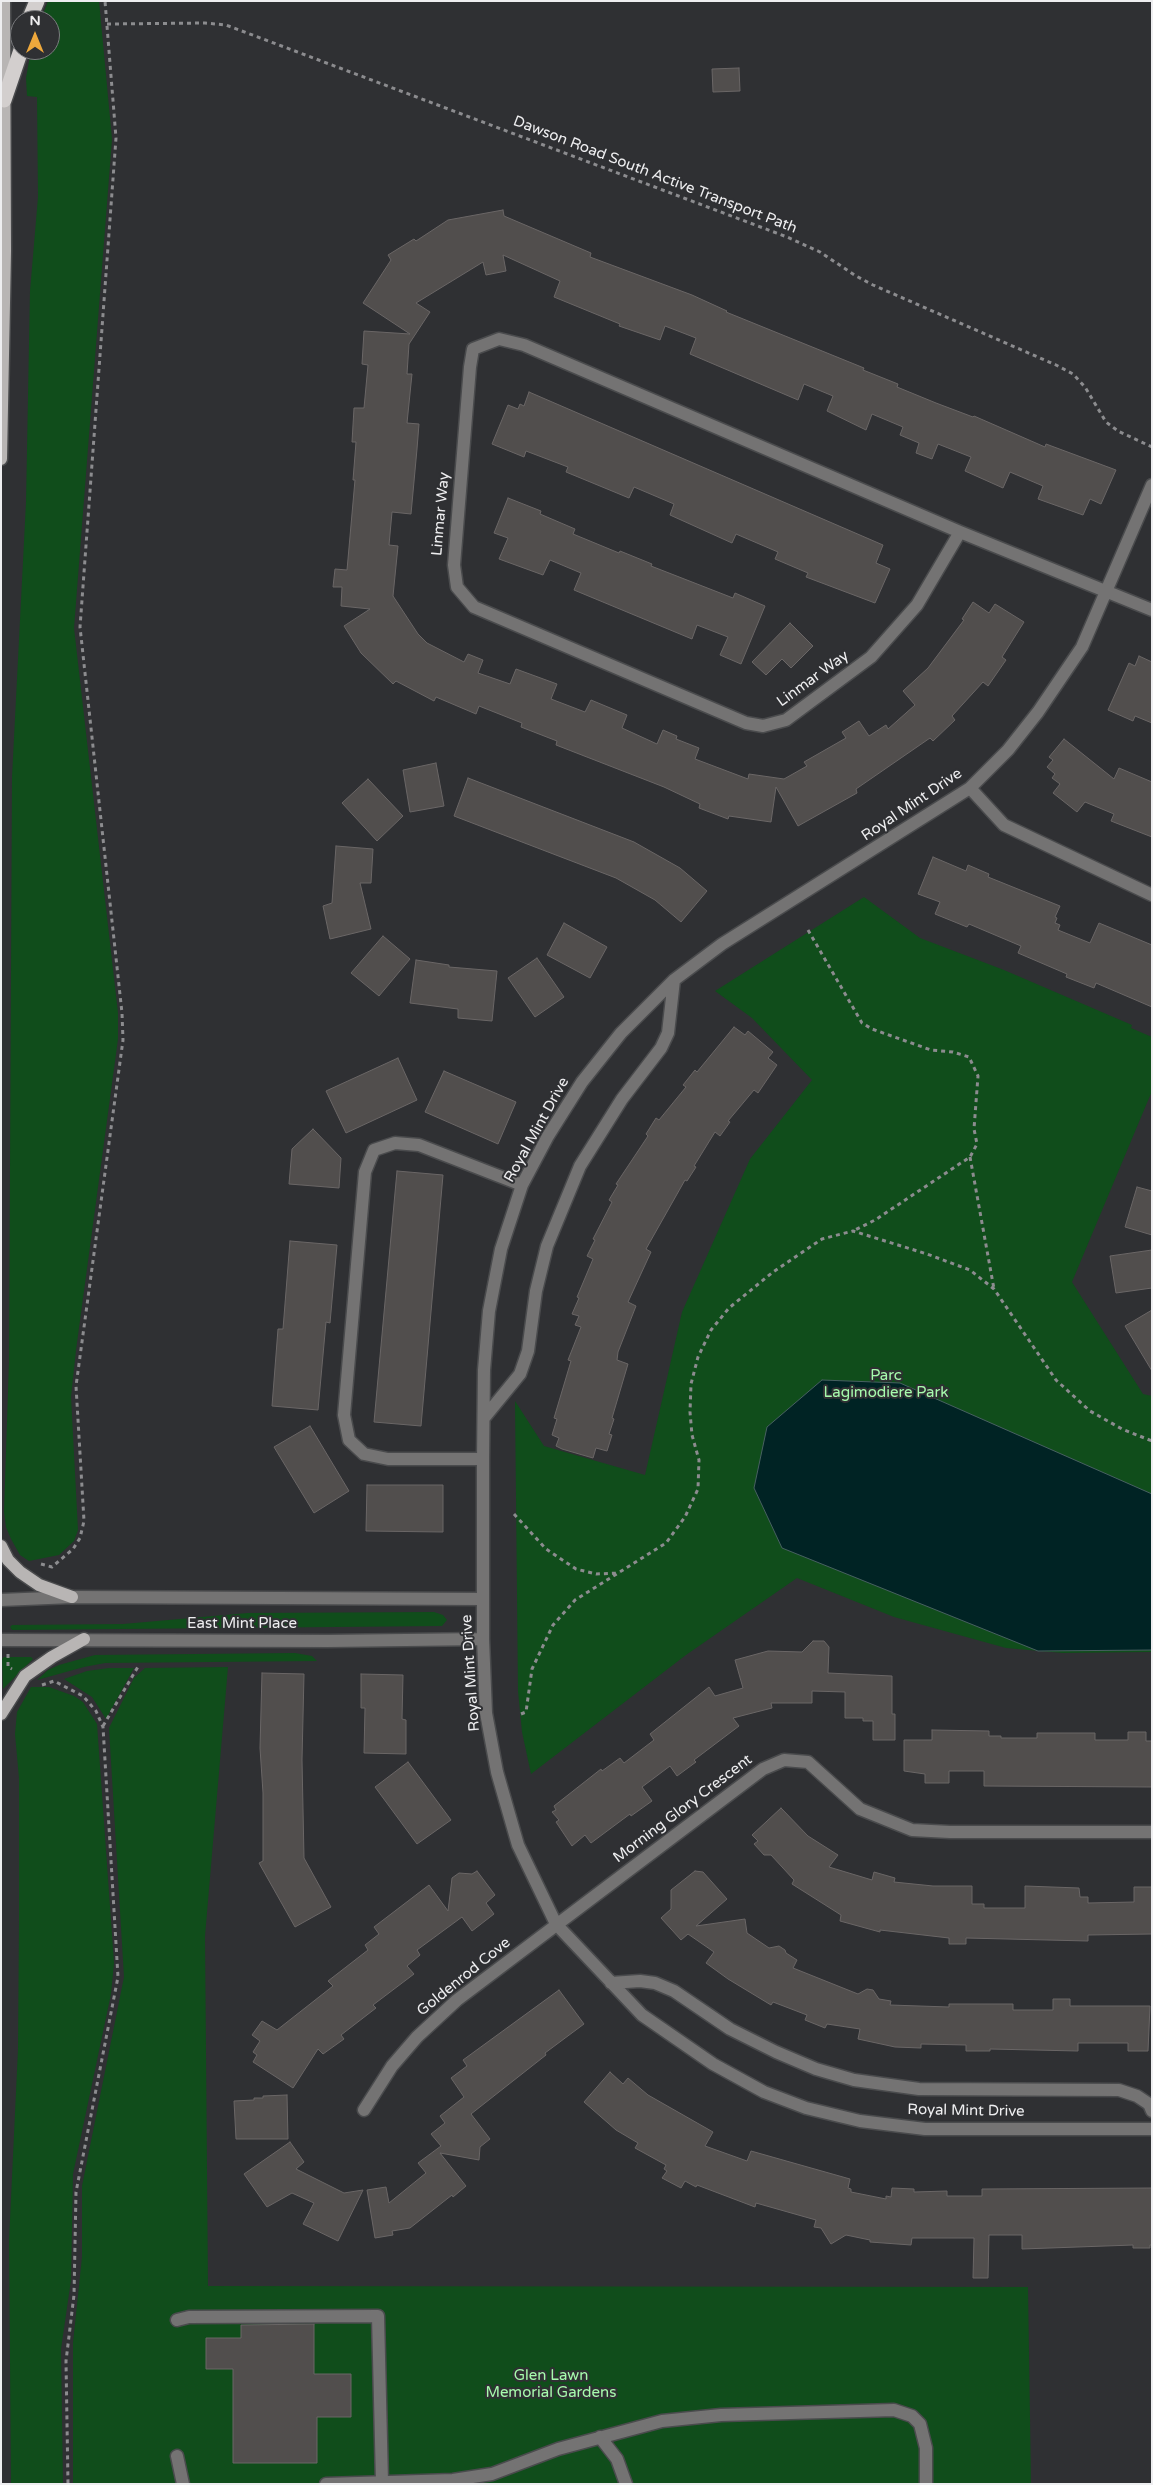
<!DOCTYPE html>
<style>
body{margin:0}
#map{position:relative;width:1153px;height:2485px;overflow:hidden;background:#2f3033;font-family:"Varela Round",sans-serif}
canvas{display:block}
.frame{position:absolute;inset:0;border:2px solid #eeeef0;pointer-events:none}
.north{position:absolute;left:10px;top:10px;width:50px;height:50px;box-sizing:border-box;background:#2f3033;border:1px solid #7b7c7f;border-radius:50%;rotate:0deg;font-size:14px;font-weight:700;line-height:20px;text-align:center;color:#eeeef0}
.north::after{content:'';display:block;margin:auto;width:18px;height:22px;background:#eea83c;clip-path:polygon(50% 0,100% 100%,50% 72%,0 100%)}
</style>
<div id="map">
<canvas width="1153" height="2485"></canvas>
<div class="frame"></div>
<div class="north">N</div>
</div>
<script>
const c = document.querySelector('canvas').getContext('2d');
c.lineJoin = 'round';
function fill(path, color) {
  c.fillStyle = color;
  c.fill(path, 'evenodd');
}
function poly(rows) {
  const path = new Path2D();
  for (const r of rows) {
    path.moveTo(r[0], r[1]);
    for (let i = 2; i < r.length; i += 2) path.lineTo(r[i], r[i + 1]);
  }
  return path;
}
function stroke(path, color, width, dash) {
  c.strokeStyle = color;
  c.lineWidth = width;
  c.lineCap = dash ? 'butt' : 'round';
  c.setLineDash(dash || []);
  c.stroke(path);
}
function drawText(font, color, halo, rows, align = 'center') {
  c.font = font + ' "Varela Round",sans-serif';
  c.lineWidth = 4;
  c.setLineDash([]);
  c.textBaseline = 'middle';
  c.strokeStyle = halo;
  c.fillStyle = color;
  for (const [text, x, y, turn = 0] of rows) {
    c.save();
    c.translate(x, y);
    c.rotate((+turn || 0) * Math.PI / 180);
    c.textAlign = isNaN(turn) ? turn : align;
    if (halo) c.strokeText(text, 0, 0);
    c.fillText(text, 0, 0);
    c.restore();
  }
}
fill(poly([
 [48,1,99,1,112,139,74,628,118,1013,118,1039,76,1350,71,1397,78,1530,74,1541,59,1555,29,1561,20,1555,11,1539,6,1527,4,1512,9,1362,12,777,26,502,30,291,38,197,37,97,27,96,26,78,31,50,50,50,50,20,41,20],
 [864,897,920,938,1004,970,1132,1025,1131,1028,1152,1037,1152,1091,1072,1282,1143,1394,1152,1396,1152,1652,1063,1653,1006,1648,894,1617,797,1578,686,1655,531,1774,522,1732,518,1691,515,1401,544,1446,645,1475,682,1312,750,1159,812,1080,752,1018,715,991],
 [434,1612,443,1615,447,1620,442,1626,12,1630,10,1627,12,1625,123,1624,248,1613],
 [295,1653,312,1656,317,1661,105,1663,84,1667,37,1680,48,1670,59,1665,95,1655],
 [4,1657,31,1657,33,1659,3,1689,2,1659],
 [228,1667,205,1936,208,2286,1028,2287,1031,2484,73,2484,73,2343,82,2257,82,2186,124,1977,109,1728,134,1678,145,1668],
 [109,1668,134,1668,106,1719,92,1697,64,1679,87,1671],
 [31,1687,49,1687,74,1696,83,1702,97,1724,114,1963,111,1994,73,2174,71,2280,61,2349,63,2484,11,2484,9,2241,18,2049,19,1921,19,1778,15,1734,17,1712]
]), '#104d1b');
const water = poly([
 [822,1380,900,1383,1152,1494,1152,1650,1038,1651,782,1548,754,1488,767,1427,822,1380]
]);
fill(water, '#002324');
stroke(water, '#476061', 1);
const building = poly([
 [739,68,740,91,713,92,712,69,739,68],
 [503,210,504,216,591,253,590,257,692,295,727,311,726,312,864,368,863,370,898,384,897,387,936,403,973,417,974,416,1045,447,1046,444,1116,470,1101,504,1090,499,1083,515,1038,499,1043,486,1010,472,1003,488,965,471,971,457,938,444,932,459,916,453,919,443,900,435,903,427,872,414,866,430,827,411,833,396,804,384,798,400,690,354,696,338,665,326,660,340,619,326,620,324,554,297,560,281,503,255,506,271,486,275,483,262,416,303,430,312,409,344,407,374,412,374,407,423,419,424,417,449,411,514,392,512,389,545,398,546,393,596,418,634,427,643,464,662,468,654,483,660,478,673,510,684,516,669,557,684,551,699,585,712,591,700,627,715,622,728,657,744,663,730,677,736,676,739,699,748,695,759,748,779,749,774,784,779,807,766,804,762,846,738,842,732,859,721,869,736,886,725,888,729,915,705,903,691,928,668,964,620,962,619,973,602,989,613,995,604,1024,622,1002,657,1006,660,988,686,983,682,952,716,955,720,933,741,930,738,856,789,857,793,798,826,776,787,771,822,729,816,728,819,699,808,700,804,664,787,556,745,557,741,521,727,522,723,479,706,476,714,436,697,434,701,396,681,393,684,361,653,344,626,370,609,341,606,342,587,333,587,335,569,347,570,355,480,353,480,356,442,352,442,354,408,364,408,368,365,362,364,364,331,410,334,363,303,391,260,388,255,414,239,416,241,448,220,503,210],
 [529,392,883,545,876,563,890,569,875,603,806,577,808,573,775,559,778,552,736,534,732,543,670,515,674,504,634,487,629,498,566,472,568,467,526,451,524,457,492,444,508,405,518,409,520,404,524,406,529,392],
 [508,498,541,511,540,514,575,529,573,534,619,553,620,551,652,564,651,566,733,598,735,593,765,606,741,664,720,655,728,637,697,625,692,639,574,590,581,573,550,560,543,575,499,559,508,538,494,533,508,498],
 [790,623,813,646,791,668,782,659,766,675,752,662,790,623],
 [1139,656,1152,662,1152,723,1135,716,1133,721,1108,710,1129,663,1135,666,1139,656],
 [1064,739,1114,779,1119,768,1152,782,1152,837,1111,821,1114,814,1085,802,1077,812,1053,793,1060,784,1052,778,1055,774,1047,767,1053,760,1049,757,1064,739],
 [436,763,444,806,410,812,403,770,436,763],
 [468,778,634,842,680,868,707,891,681,922,655,900,616,878,454,816,468,778],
 [368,779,403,816,377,841,342,803,368,779],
 [336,846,373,849,371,883,360,883,371,929,330,939,323,906,332,903,336,846],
 [933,857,966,871,968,865,989,874,988,877,1060,906,1055,917,1057,918,1055,923,1060,925,1058,930,1090,943,1099,923,1152,945,1152,1007,1096,983,1094,988,1066,977,1067,974,1018,953,1021,946,969,924,967,927,935,914,940,902,918,894,933,857],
 [564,923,607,947,590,978,547,955,564,923],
 [383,936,410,959,379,996,351,973,383,936],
 [537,958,564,997,535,1017,508,978,537,958],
 [416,960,449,965,449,967,497,971,492,1021,458,1018,458,1009,410,1003,416,960],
 [734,1027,745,1035,748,1031,773,1052,768,1058,777,1065,758,1093,754,1090,728,1121,730,1122,720,1136,715,1132,694,1166,696,1167,687,1181,685,1180,646,1249,651,1252,628,1302,636,1306,618,1352,617,1360,628,1364,612,1418,614,1419,609,1434,612,1435,607,1451,596,1448,593,1458,562,1449,556,1446,559,1438,552,1435,557,1419,554,1418,571,1361,568,1360,581,1327,575,1325,579,1316,572,1314,579,1298,577,1297,593,1259,587,1256,595,1240,593,1239,612,1202,609,1200,618,1185,616,1184,648,1136,646,1134,656,1118,659,1120,686,1087,683,1085,695,1070,697,1072,734,1027],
 [398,1058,417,1100,346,1133,326,1091,398,1058],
 [444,1071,516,1102,498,1144,425,1112,444,1071],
 [313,1129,341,1158,339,1188,289,1184,292,1149,313,1129],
 [397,1171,443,1175,421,1426,374,1422,397,1171],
 [1137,1187,1152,1191,1152,1235,1125,1227,1137,1187],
 [290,1241,337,1245,330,1323,326,1322,318,1410,272,1406,278,1329,283,1329,290,1241],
 [1152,1250,1152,1288,1116,1293,1110,1256,1152,1250],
 [1152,1310,1152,1371,1125,1326,1152,1310],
 [310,1426,349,1491,314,1513,274,1447,310,1426],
 [367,1485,443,1485,443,1532,366,1531,367,1485],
 [813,1641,824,1641,829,1647,828,1673,892,1676,892,1714,895,1714,895,1740,873,1740,873,1721,863,1721,863,1718,845,1718,845,1692,812,1691,812,1703,771,1703,772,1708,733,1718,739,1726,694,1760,696,1762,677,1776,670,1766,642,1787,652,1801,631,1816,630,1814,591,1843,585,1835,572,1846,556,1822,559,1820,552,1812,556,1810,554,1806,601,1769,602,1771,620,1758,624,1763,654,1740,650,1734,709,1687,715,1696,743,1688,735,1660,768,1651,802,1652,813,1641],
 [262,1673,304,1674,302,1760,304,1858,331,1907,295,1927,259,1863,263,1861,263,1793,260,1748,262,1673],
 [361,1674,403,1675,402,1719,406,1720,406,1754,364,1753,365,1708,361,1708,361,1674],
 [932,1730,989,1731,989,1736,1001,1736,1001,1738,1037,1738,1037,1733,1095,1733,1095,1740,1128,1740,1128,1732,1146,1732,1146,1741,1152,1741,1152,1787,984,1786,984,1771,949,1771,949,1783,925,1783,925,1774,904,1771,904,1740,932,1740,932,1730],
 [408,1762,451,1820,417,1844,375,1787,408,1762],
 [781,1808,808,1836,838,1855,829,1867,872,1880,874,1872,895,1878,894,1882,933,1886,972,1886,972,1904,984,1904,984,1908,1025,1908,1025,1886,1079,1888,1080,1897,1088,1897,1088,1903,1134,1902,1134,1887,1152,1887,1152,1934,1088,1935,1088,1941,966,1938,966,1944,949,1944,949,1938,880,1930,880,1932,840,1921,841,1915,792,1884,794,1880,771,1855,764,1855,754,1844,758,1841,752,1835,781,1808],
 [477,1871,495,1895,486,1903,494,1914,472,1931,462,1917,417,1950,420,1955,407,1966,414,1974,373,2005,376,2008,341,2035,344,2039,323,2054,318,2049,293,2088,253,2062,257,2055,253,2052,260,2041,252,2035,262,2021,277,2030,333,1986,328,1981,368,1950,365,1945,379,1934,374,1927,429,1885,448,1911,452,1878,459,1873,472,1874,477,1871],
 [695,1871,703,1872,727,1899,696,1926,745,1919,747,1933,769,1948,779,1946,785,1950,786,1953,797,1960,793,1968,858,1994,867,1989,873,1990,879,1999,891,2001,890,2005,949,2007,949,2004,1013,2004,1013,2010,1053,2010,1053,1999,1070,1999,1070,2006,1150,2006,1148,2051,1128,2051,1128,2043,1078,2043,1078,2051,990,2049,990,2051,966,2051,966,2045,921,2044,921,2048,895,2047,858,2039,860,2029,827,2024,825,2028,805,2020,807,2015,773,2002,771,2005,728,1979,706,1963,714,1952,688,1934,681,1940,661,1918,671,1909,671,1890,695,1871],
 [559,1990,584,2024,545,2053,546,2055,471,2114,490,2139,480,2147,479,2160,440,2153,466,2186,453,2197,452,2195,410,2228,392,2231,393,2235,375,2238,367,2190,386,2187,389,2203,426,2173,418,2163,441,2146,431,2134,445,2123,440,2116,464,2097,451,2078,467,2066,463,2060,559,1990],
 [610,2072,623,2084,628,2078,648,2095,713,2132,705,2146,747,2161,751,2151,850,2179,848,2188,851,2189,851,2192,886,2199,886,2196,891,2197,892,2188,914,2189,914,2192,947,2191,947,2196,982,2196,982,2189,1152,2188,1152,2245,1150,2245,1150,2248,1133,2248,1133,2245,1022,2249,1022,2235,989,2235,988,2278,973,2278,974,2238,912,2238,911,2245,870,2242,870,2240,846,2235,831,2244,821,2228,814,2227,816,2220,756,2203,755,2207,697,2185,696,2187,685,2181,681,2188,662,2178,667,2171,664,2169,666,2165,635,2148,638,2143,616,2130,584,2102,610,2072],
 [287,2095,288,2139,236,2139,234,2101,254,2100,254,2098,263,2098,263,2096,287,2095],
 [290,2142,304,2162,296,2169,344,2193,363,2190,338,2241,303,2224,314,2203,292,2193,267,2207,244,2174,290,2142],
 [314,2324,314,2374,351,2374,351,2417,317,2417,317,2463,233,2463,233,2369,206,2369,206,2338,241,2338,241,2325,314,2324]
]);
fill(building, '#514e4d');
stroke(building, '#6a6666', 1);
const minor = poly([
 [1152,485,1082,647,1038,712,1008,750,970,788,722,944,674,980,621,1033,582,1082,548,1136,522,1185,501,1249,489,1311,484,1370,483,1459,483,1639,486,1713,497,1772,518,1845,556,1924,642,2015,713,2064,764,2092,806,2108,860,2121,925,2129,1152,2129],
 [960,532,917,605,871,657,786,720,763,726,746,723,474,607,457,587,454,565,470,367,473,349,499,339,524,345,960,532,1152,610],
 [970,788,1004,825,1152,895],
 [484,1418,520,1374,528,1351,536,1291,547,1246,580,1166,622,1099,661,1048,668,1033,674,980],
 [483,1459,388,1459,364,1454,349,1440,344,1415,365,1172,374,1150,395,1143,419,1145,522,1185],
 [1,1600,72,1597,483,1599],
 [1,1640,328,1641,483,1639],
 [611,1983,640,1981,655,1983,674,1991,730,2029,776,2052,816,2069,854,2080,919,2089,1119,2090,1137,2096,1149,2104,1152,2111],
 [364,2110,392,2066,417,2037,457,2000,763,1769,784,1760,808,1762,860,1809,912,1830,950,1832,1152,1832],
 [177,2320,189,2317,378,2316,382,2482],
 [600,2437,617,2459,626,2484],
 [177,2456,183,2484],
 [326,2484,453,2480,492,2474,558,2449,662,2421,721,2415,894,2410,912,2416,920,2424,926,2448,926,2484]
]);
const major = poly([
 [1,459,5,251,4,1],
 [1,1546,8,1560,20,1572,39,1585,72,1597],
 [1,1714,25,1676,52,1657,84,1639]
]);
const highway = poly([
 [29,20,37,1],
 [4,100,21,50]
]);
stroke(minor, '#4a4b4d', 15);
stroke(major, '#4a4b4d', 15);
stroke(highway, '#4a4b4d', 18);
stroke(poly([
 [107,24,205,23,226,25,787,237,820,252,856,276,873,285,1056,365,1073,374,1085,387,1106,422,1118,431,1152,447],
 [808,930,862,1023,872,1029,931,1050,953,1052,969,1057,978,1076,974,1129,977,1144,970,1157,875,1220,853,1231],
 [970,1157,994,1289],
 [514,1514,546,1549,576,1569,596,1574,620,1573],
 [41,1564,52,1567,73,1549,80,1538,84,1521,76,1386,123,1040,122,1013,80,627,116,138,105,1],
 [8,1654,8,1667,12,1669],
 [42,1685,54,1681,83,1696,96,1711,103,1727,118,1977,76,2192,74,2295,66,2361,68,2484],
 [521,1714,526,1712,532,1669,553,1625,575,1600,666,1543,685,1517,698,1489,699,1460,692,1435,690,1412,691,1384,698,1357,711,1330,729,1308,773,1272,822,1239,853,1231,927,1254,970,1270,994,1289,1056,1380,1090,1411,1122,1429,1152,1441],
 [103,1726,139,1665]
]), '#8c8c8f', 3, [4, 4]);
stroke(minor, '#747373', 12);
stroke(major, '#b8b5b4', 12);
stroke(highway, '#d3cfce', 15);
drawText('15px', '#eeeef0', '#2f3033', [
 ["Dawson Road South Active Transport Path",655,175,21],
 ["Linmar Way",441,514,-85],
 ["Linmar Way",813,679,-36],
 ["Royal Mint Drive",912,805,-34],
 ["Royal Mint Drive",537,1130,-61],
 ["East Mint Place",242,1624],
 ["Royal Mint Drive",471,1673,-94],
 ["Morning Glory Crescent",683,1809,-37],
 ["Goldenrod Cove",464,1977,-39],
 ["Royal Mint Drive",966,2111,1]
]);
drawText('15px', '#a7fbad', '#2f3033', [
 ["Parc",886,1376],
 ["Lagimodiere Park",886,1393],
 ["Glen Lawn",551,2376],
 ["Memorial Gardens",551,2393]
]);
</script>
